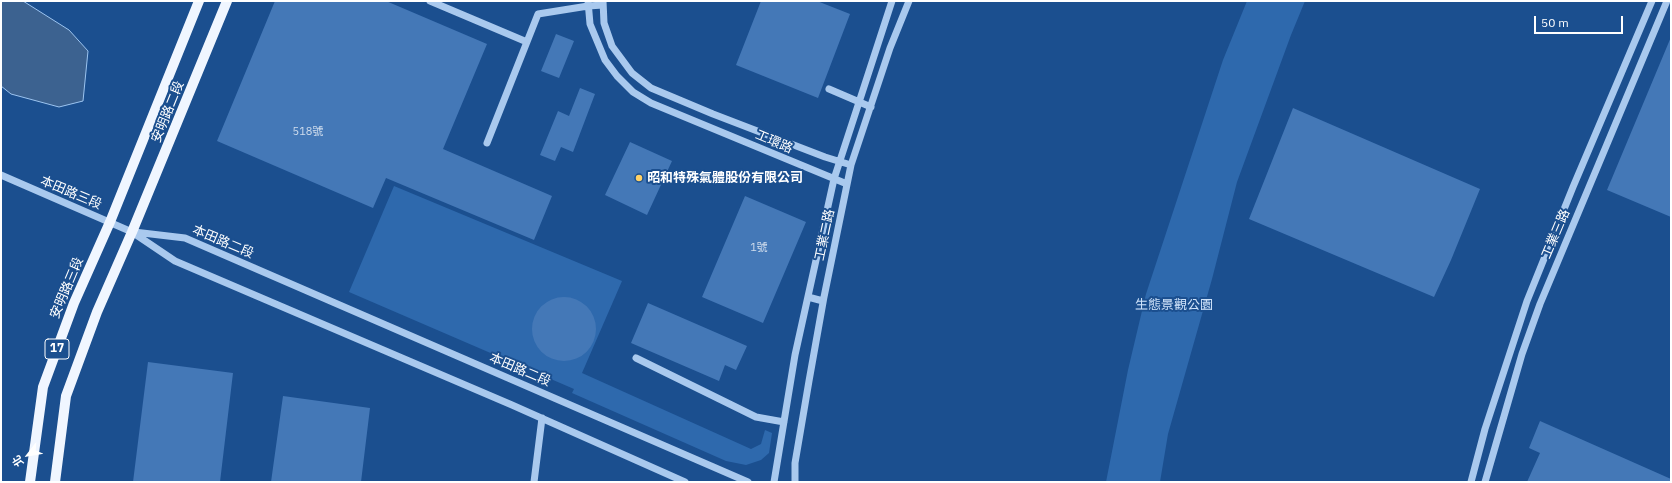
<!DOCTYPE html>
<meta charset="utf-8">
<style>
body{margin:0}
#map{position:relative;width:1672px;height:483px;overflow:hidden;background:#1b4f8f;font-family:"IBM Plex Sans","Noto Sans TC",sans-serif}
canvas{display:block}
.frame{position:absolute;inset:0;border:2px solid #fff;pointer-events:none}
.north{position:absolute;left:8px;top:435px;width:40px;height:40px;-webkit-text-stroke:3px #1b4f8f;paint-order:stroke;rotate:239deg;font-size:11px;font-weight:700;line-height:16px;text-align:center;color:#fff}
.north::after{content:'';display:block;margin:auto;width:14px;height:18px;background:#fff;clip-path:polygon(50% 0,100% 100%,50% 72%,0 100%)}
.scale{position:absolute;left:1534px;top:16px;width:89px;height:18px;box-sizing:border-box;border:2px solid #fff;border-top:0;padding-left:5px;font-size:12px;line-height:14px;white-space:nowrap;color:#fff;-webkit-text-stroke:3px #1b4f8f;paint-order:stroke}
</style>
<div id="map">
<canvas width="1672" height="483"></canvas>
<div class="frame"></div>
<div class="north">北</div>
<div class="scale">50 m</div>
</div>
<script>
const c = document.querySelector('canvas').getContext('2d');
c.lineJoin = 'round';
function fill(path, color) {
  c.fillStyle = color;
  c.fill(path, 'evenodd');
}
function poly(rows) {
  const path = new Path2D();
  for (const r of rows) {
    if (r.length === 3) {
      path.moveTo(r[0] + r[2], r[1]);
      path.arc(r[0], r[1], r[2], 0, 2 * Math.PI);
      continue;
    }
    path.moveTo(r[0], r[1]);
    for (let i = 2; i < r.length; i += 2) path.lineTo(r[i], r[i + 1]);
  }
  return path;
}
function stroke(path, color, width, dash) {
  c.strokeStyle = color;
  c.lineWidth = width;
  c.lineCap = dash ? 'butt' : 'round';
  c.setLineDash(dash || []);
  c.stroke(path);
}
function drawText(font, color, halo, rows, align = 'center') {
  c.font = font + ' "IBM Plex Sans","Noto Sans TC",sans-serif';
  c.lineWidth = 4;
  c.setLineDash([]);
  c.textBaseline = 'middle';
  c.strokeStyle = halo;
  c.fillStyle = color;
  for (const [text, x, y, turn = 0] of rows) {
    c.save();
    c.translate(x, y);
    c.rotate((+turn || 0) * Math.PI / 180);
    c.textAlign = isNaN(turn) ? turn : align;
    if (halo) c.strokeText(text, 0, 0);
    c.fillText(text, 0, 0);
    c.restore();
  }
}
fill(poly([
 [1247,1,1305,1,1291,35,1237,182,1212,279,1168,434,1160,482,1106,482,1128,370,1146,294,1223,60],
 [394,186,622,281,582,373,751,449,761,444,765,430,772,433,769,453,761,460,746,465,726,461,572,393,574,389,349,292]
]), '#2e69ad');
const water = poly([
 [1,1,23,1,69,30,88,51,83,101,59,107,11,94,1,86,1,1]
]);
fill(water, '#3c6290');
stroke(water, '#9cc4f0', 1);
fill(poly([
 [275,1,386,1,487,44,443,149,552,196,534,240,386,178,373,208,217,141],
 [761,1,817,1,850,14,818,98,736,65],
 [556,34,574,41,559,78,541,71],
 [1671,37,1671,217,1607,190],
 [580,88,595,94,573,152,561,147,555,161,540,155,558,111,569,116],
 [1293,108,1480,189,1451,260,1434,297,1249,219],
 [630,142,672,161,647,215,605,195],
 [745,196,806,222,763,323,702,297],
 [564,329,32],
 [648,303,747,346,736,370,725,365,719,381,631,343],
 [148,362,233,373,220,482,133,482],
 [283,396,370,408,361,482,271,482],
 [1540,421,1671,479,1671,482,1527,482,1540,453,1529,448]
]), '#4478b7');
stroke(poly([
 [430,1,527,42],
 [588,1,590,24,605,60,617,76,633,92,651,103,847,184],
 [603,1,604,23,612,46,632,73,651,88,713,114,825,157,851,165],
 [829,89,871,107],
 [487,143,538,14,588,6,603,5],
 [1,175,132,232,175,261,512,405,685,482],
 [134,232,185,238,748,482],
 [808,297,823,301],
 [636,358,756,417,784,422],
 [534,482,542,418],
 [774,482,795,355,834,179,892,1],
 [795,482,795,463,809,381,824,297,851,165,890,48,909,1],
 [1471,482,1485,429,1527,301,1573,187,1652,1],
 [1485,482,1522,354,1540,304,1667,1]
]), '#a9c9ee', 7);
stroke(poly([
 [30,482,43,387,74,303,110,222,199,1],
 [55,482,66,396,97,312,132,232,227,1]
]), '#f0f6ff', 10);
for (const [x, y, r, color] of [
 [639,178,4,"#ffd166"]
]) {
  const dot = new Path2D();
  dot.arc(x, y, r, 0, 2 * Math.PI);
  c.fillStyle = color;
  c.fill(dot);
  stroke(dot, '#1b4f8f', 1.5);
}
drawText('11px', '#d0dded', null, [
 ["518號",308,132],
 ["1號",759,248]
]);
for (const [x, y, w] of [
 [57,349,24]
]) {
  const box = new Path2D();
  box.roundRect(x - w / 2, y - 10, w, 20, 3);
  c.fillStyle = '#1b4f8f';
  c.fill(box);
  stroke(box, '#fff', 1);
}
drawText('bold 12px', '#fff', null, [
 ["17",57,349]
]);
drawText('13px', '#fff', '#1b4f8f', [
 ["安明路二段",168,112,-68],
 ["工環路",774,142,23],
 ["本田路三段",71,193,23],
 ["工業三路",1556,234,-67],
 ["工業二路",825,235,-78],
 ["本田路二段",223,242,23],
 ["安明路三段",67,288,-67],
 ["本田路二段",520,370,23]
]);
drawText('bold 13px', '#fff', '#1b4f8f', [
 ["昭和特殊氣體股份有限公司",647,178]
], 'left');
drawText('13px', '#cfe3fa', '#1b4f8f', [
 ["生態景觀公園",1174,305]
]);
</script>
